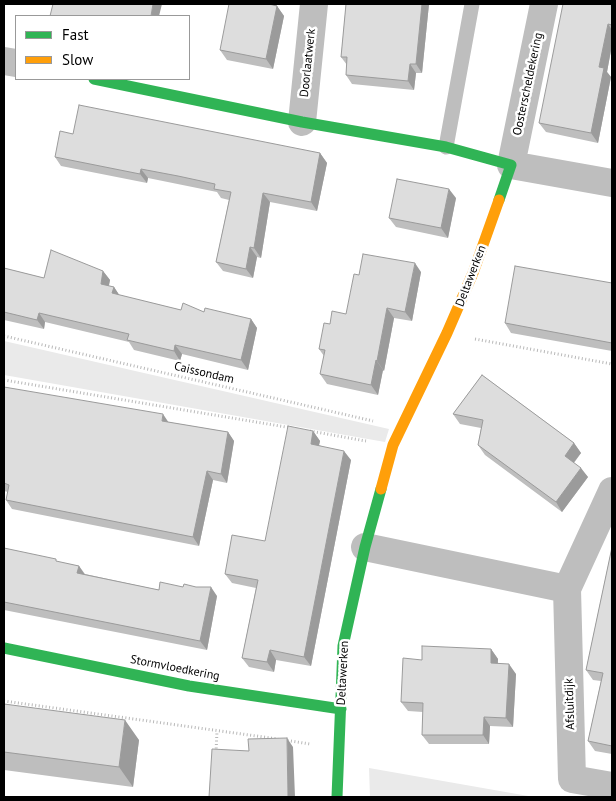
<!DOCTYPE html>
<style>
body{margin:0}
#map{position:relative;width:616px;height:801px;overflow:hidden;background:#fff;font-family:"PT Sans",sans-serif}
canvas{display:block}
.frame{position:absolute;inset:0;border:5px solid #000;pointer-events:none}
.legend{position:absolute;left:15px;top:15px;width:175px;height:65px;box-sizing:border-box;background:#fff;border:1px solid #999;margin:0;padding:6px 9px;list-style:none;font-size:15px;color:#000}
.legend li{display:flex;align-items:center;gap:10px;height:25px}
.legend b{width:25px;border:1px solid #999}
</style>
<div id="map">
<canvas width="616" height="801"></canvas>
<div class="frame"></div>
<ul class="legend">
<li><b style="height:6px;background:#30b455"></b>Fast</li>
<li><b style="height:6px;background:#ff9f0a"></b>Slow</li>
</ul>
</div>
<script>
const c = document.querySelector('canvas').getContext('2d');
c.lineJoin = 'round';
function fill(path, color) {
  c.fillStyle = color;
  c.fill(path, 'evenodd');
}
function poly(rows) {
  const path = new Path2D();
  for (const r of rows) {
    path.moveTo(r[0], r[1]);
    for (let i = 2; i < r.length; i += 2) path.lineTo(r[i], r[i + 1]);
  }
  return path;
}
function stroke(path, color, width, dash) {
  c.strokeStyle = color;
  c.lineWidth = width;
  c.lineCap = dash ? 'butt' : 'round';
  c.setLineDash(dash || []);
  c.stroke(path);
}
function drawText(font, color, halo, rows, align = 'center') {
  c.font = font + ' "PT Sans",sans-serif';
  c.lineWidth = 5;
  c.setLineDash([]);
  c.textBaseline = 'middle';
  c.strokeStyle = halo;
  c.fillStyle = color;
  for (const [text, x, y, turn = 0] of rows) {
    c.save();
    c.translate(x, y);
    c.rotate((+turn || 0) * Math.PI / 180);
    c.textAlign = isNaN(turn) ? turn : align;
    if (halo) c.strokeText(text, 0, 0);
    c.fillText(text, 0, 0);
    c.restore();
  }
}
fill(poly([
 [4,341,389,429,385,442,4,375],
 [369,768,534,797,370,797]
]), '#eaeaea');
stroke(poly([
 [4,336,373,421],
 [475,339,612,364],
 [4,380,292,428],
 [310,431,366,441],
 [4,701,278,739],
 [284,740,310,744],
 [216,752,217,731]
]), '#b8b8b8', 3, [1, 2.5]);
stroke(poly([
 [446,147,472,4]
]), '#bebebe', 15);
stroke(poly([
 [544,4,511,165,612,183],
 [4,61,16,63],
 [302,122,314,4],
 [612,491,567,589,572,779,612,786],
 [365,547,567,589]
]), '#bebebe', 28);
stroke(poly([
 [94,79,302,122,446,147,511,165,499,200],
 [4,648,189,686,341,709],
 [337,797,343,646,365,547,381,489]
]), '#30b455', 11);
stroke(poly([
 [381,489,393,445,447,333,473,273,499,200]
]), '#ff9f0a', 11);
fill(poly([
 [346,4,429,4,422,73,416,73,414,90,352,84,346,75,347,65,341,57],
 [612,4,612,45,607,72,611,77,598,143,546,132,539,123],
 [277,6,284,16,273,69,227,60,220,50],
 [73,134,320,153,327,163,317,211,270,202,261,258,257,257,253,278,223,271,216,262,229,200,221,198,217,192,148,178,147,183,61,166,55,157],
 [456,198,448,238,396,227,389,218],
 [4,268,44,278,103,271,110,280,109,286,114,287,119,295,181,310,204,312,251,319,257,328,248,370,182,354,180,361,134,350,129,342,45,322,44,329,4,320],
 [421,272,412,321,394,318,384,371,383,370,378,395,327,384,320,374,324,356,319,349,330,324,346,314,359,275],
 [612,283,612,351,511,333,505,323],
 [482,375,574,443,581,453,574,463,588,477,562,512,485,455,478,445,481,428,460,424,453,414],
 [4,387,168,422,228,432,234,441,227,483,213,480,199,546,12,509,6,500,8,492,4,491],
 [313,431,320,441,319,445,351,460,311,666,276,660,274,672,249,667,242,658,256,588,232,583,225,574,265,541],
 [612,547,612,754,595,751,588,741,601,681,593,680,586,670],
 [4,548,58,562,79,566,85,574,159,590,217,596,207,650,4,610],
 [491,649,498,659,498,664,516,674,513,727,490,726,489,744,429,744,422,735,423,712,408,711,401,702,422,660],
 [4,704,139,740,133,787,4,770]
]), '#bebebe');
fill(poly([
 [153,4,162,4,159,16,151,16],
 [269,4,277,4,275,14],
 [422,4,429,4,422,73,416,64],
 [277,6,284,16,273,69,266,59],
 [608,24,612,30,612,45,607,72,611,77,598,143,591,133,599,67],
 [410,64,416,73,414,90,408,81],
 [320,153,327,163,317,211,311,202],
 [141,169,148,178,147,183,140,174],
 [449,189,456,198,448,238,441,228],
 [263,193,270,202,261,258,254,248],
 [250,247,257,257,253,278,246,269],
 [415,263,421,272,412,321,405,312],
 [103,271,110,280,107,293,101,284],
 [114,287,120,296,112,293],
 [387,308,394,318,384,371,377,361],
 [39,313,45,322,44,329,37,320],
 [251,319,257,328,248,370,241,360],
 [175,345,182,354,180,361,174,351],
 [376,360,383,370,378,395,371,385],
 [163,414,169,423,162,421],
 [313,431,320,441,317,453,311,444],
 [228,432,234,441,227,483,221,474],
 [574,443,581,453,571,466,565,456],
 [344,451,351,460,311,666,304,657],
 [581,468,588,477,562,512,556,502],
 [207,471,213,480,199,546,193,537],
 [79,566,85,575,77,573],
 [211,587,217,596,207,650,200,641],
 [491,649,498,659,497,673,491,663],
 [270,650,276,660,274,672,267,662],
 [509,664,516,674,513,727,506,718],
 [484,717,490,726,489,744,483,735],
 [125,720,139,740,133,787,119,767],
 [287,738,293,747,295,797,288,797]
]), '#9b9b9b');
const building = poly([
 [53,4,153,4,151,16,50,16,53,4],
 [229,4,269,4,277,6,266,59,220,50,229,4],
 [346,4,422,4,416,64,410,64,408,81,346,75,347,57,341,57,346,4],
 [563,4,612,4,612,25,608,24,599,67,604,68,591,133,539,123,563,4],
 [79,105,320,153,311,202,263,193,254,248,250,247,246,269,216,262,231,192,214,189,215,184,178,176,141,169,140,174,55,157,60,131,73,134,79,105],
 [397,179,449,189,441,228,389,218,397,179],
 [51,250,103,271,101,284,114,287,112,293,181,310,183,303,204,312,205,308,251,319,241,360,175,345,174,351,127,340,129,334,39,313,37,320,4,312,4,268,44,278,51,250],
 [363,254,415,263,405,312,387,308,377,361,376,360,371,385,320,374,325,350,319,349,324,323,330,324,332,311,346,314,354,274,359,275,363,254],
 [515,266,612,283,612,343,505,323,515,266],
 [482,375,574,443,565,456,581,468,556,502,478,445,483,420,453,414,482,375],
 [4,387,163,414,162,421,228,432,221,474,207,471,193,537,6,500,9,485,4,483,4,387],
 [288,426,313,431,311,444,344,451,304,657,270,650,267,662,242,658,258,580,225,574,232,535,265,541,288,426],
 [612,547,612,746,588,741,603,673,586,670,612,547],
 [4,548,56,559,56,561,79,566,77,573,159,590,160,582,183,587,184,584,196,587,211,587,200,641,4,602,4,548],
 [422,646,491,649,491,663,509,664,506,718,484,717,483,735,422,735,423,703,401,702,403,658,422,660,422,646],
 [4,704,125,720,119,767,4,752,4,704],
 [287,738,288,797,209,797,212,749,249,751,248,739,287,738]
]);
fill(building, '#ddd');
stroke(building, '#9b9b9b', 1);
drawText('12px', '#000', '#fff', [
 ["Doorlaatwerk",308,63,-84],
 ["Oosterscheldekering",528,84,-78],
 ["Deltawerken",471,276,-69],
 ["Caissondam",204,373,13],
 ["Stormvloedkering",175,668,11],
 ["Deltawerken",343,673,-87],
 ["Afsluitdijk",570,704,-92]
]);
</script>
